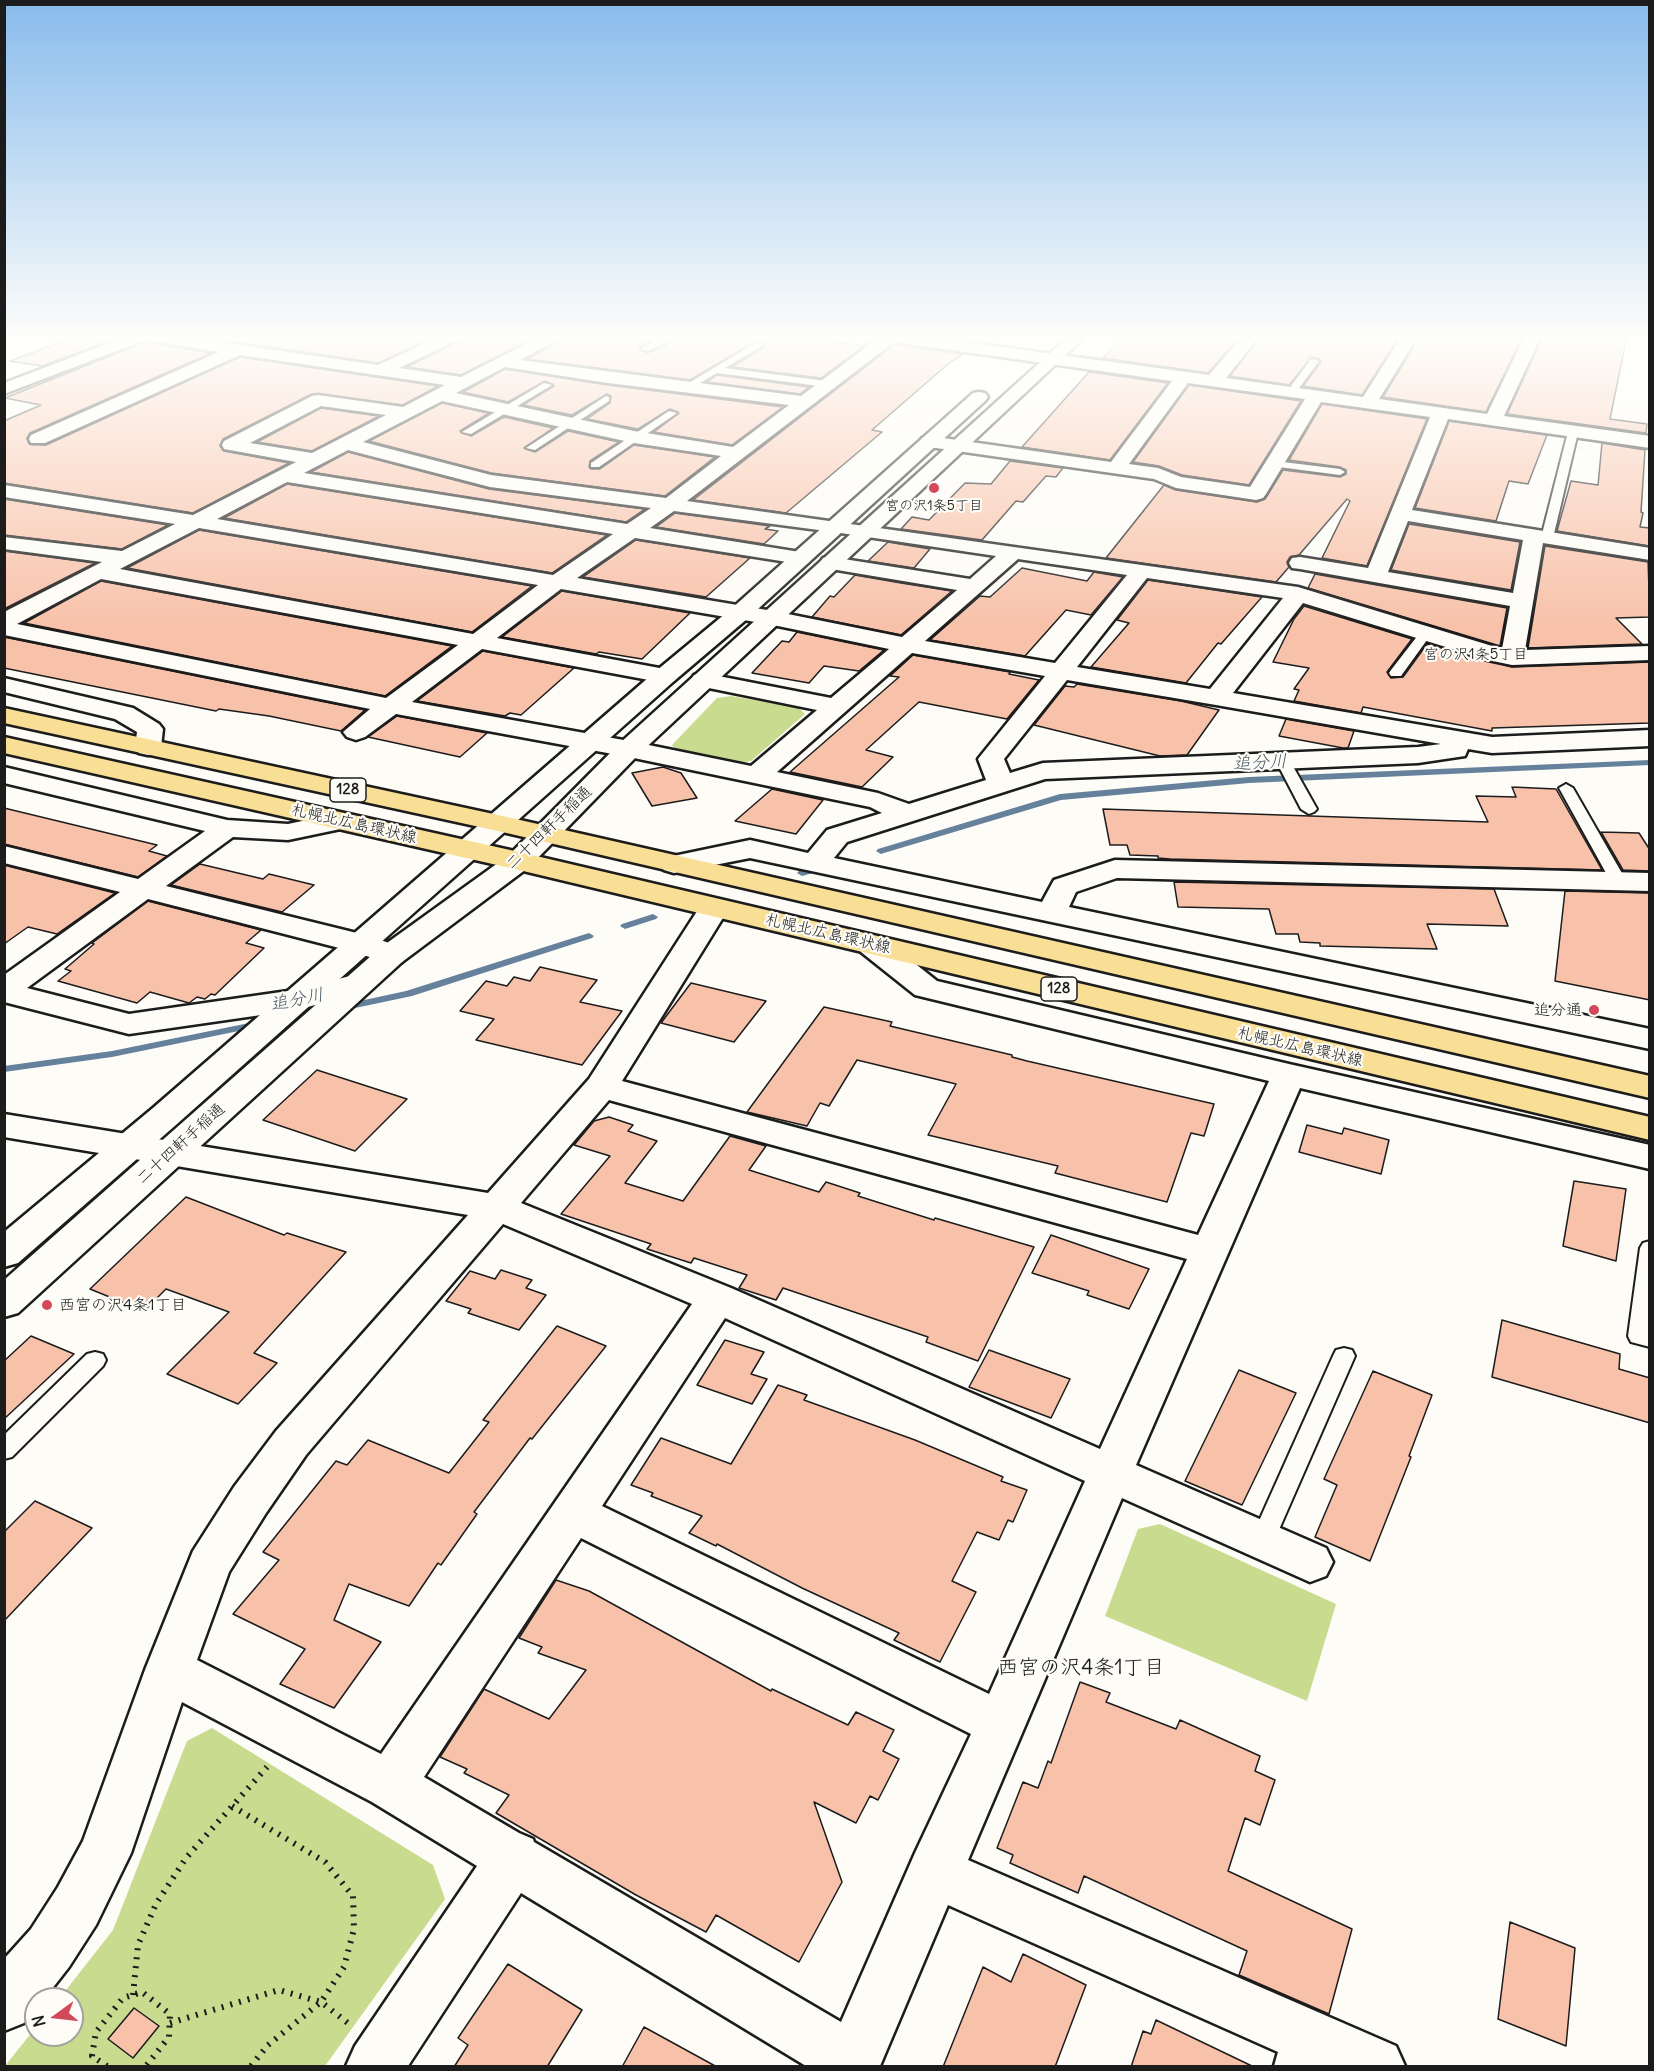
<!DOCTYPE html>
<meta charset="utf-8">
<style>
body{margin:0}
#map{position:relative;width:1654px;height:2071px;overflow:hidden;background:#fdfcf7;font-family:Delius,sans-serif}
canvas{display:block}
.frame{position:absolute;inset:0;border:6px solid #1c1c1c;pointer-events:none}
.north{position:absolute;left:24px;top:1987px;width:60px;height:60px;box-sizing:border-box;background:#fdfcf7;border:2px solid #a3a29f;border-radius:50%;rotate:255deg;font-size:16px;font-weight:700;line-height:24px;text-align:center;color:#1c1c1c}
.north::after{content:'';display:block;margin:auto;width:21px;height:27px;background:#d1495b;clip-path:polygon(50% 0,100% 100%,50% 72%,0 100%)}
</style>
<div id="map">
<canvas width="1654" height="2071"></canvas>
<div class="frame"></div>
<div class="north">N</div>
</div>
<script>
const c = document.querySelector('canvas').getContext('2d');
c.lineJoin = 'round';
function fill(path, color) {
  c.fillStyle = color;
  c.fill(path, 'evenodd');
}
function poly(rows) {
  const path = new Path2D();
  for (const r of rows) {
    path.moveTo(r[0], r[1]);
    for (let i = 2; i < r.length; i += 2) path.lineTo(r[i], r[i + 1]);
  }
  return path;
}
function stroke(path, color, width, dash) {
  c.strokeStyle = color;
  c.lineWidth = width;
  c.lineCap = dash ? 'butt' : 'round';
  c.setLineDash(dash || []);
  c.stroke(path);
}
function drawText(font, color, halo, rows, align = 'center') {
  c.font = font + ' Delius,"Klee One",sans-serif';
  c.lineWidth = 4.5;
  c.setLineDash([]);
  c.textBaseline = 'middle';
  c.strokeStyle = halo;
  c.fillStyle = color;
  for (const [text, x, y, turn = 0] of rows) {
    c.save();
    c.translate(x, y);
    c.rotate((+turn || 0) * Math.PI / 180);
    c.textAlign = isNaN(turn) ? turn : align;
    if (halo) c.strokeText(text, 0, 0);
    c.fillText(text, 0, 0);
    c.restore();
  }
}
fill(poly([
 [731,696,799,708,805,714,751,761,739,763,676,751,672,745,717,698],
 [1160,1524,1336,1604,1307,1701,1105,1616,1138,1529],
 [212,1728,433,1865,445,1899,325,2066,5,2066,36,2027,36,2035,72,2035,72,1999,59,1999,113,1930,187,1741]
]), '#c9db8f');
fill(poly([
 [1650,760,1650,765,1249,783,1061,800,884,853,881,854,876,851,878,849,1060,794,1249,777,1650,760],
 [817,866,822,869,820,871,802,876,797,873,799,871,817,866],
 [653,914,658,917,656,919,625,929,620,926,622,924,653,914],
 [589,933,594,936,592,938,412,996,341,1011,336,1008,341,1005,406,991,589,933],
 [259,1021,263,1022,264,1024,263,1026,112,1057,4,1072,4,1066,112,1051,259,1021]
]), '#66819c');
const building = poly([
 [78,336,123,336,42,366,10,361,78,336],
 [207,336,377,336,384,341,391,336,437,336,378,363,202,337,207,336],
 [463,336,538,336,461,375,407,367,460,341,463,336],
 [563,336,635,336,639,341,647,343,639,348,647,353,666,346,680,336,796,336,864,346,821,378,732,367,763,348,765,343,759,339,690,380,527,359,560,341,563,336],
 [933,336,988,336,980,342,933,336],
 [1130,336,1157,336,1198,340,1203,336,1240,336,1208,373,1103,358,1121,339,1125,340,1130,336],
 [1261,336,1297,336,1344,341,1348,336,1400,336,1362,395,1303,386,1321,362,1320,359,1312,357,1289,385,1230,376,1261,336],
 [1420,336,1523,336,1486,412,1383,397,1420,336],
 [1543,336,1627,336,1610,419,1647,424,1646,433,1507,414,1543,336],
 [145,342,211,353,30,433,27,438,29,444,46,445,240,357,438,386,403,405,312,394,223,439,220,446,224,451,289,463,193,513,4,483,4,421,41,405,5,398,145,342],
 [895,344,963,354,948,364,872,430,882,432,786,513,693,500,895,344],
 [505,369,608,385,783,407,732,445,654,432,679,413,670,409,638,429,587,419,610,403,611,396,607,394,572,415,523,405,554,386,545,381,508,402,463,392,505,369],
 [1089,372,1168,383,1110,460,1022,447,1089,372],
 [717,375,809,387,800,394,707,382,717,375],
 [1189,385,1301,401,1249,485,1182,475,1159,466,1133,462,1189,385],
 [442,403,489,413,460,431,471,436,504,417,553,428,524,448,535,452,568,431,619,442,590,461,589,467,591,469,600,469,634,445,715,457,665,496,491,473,369,441,442,403],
 [1322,404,1427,419,1367,566,1322,558,1350,501,1347,499,1299,555,1290,557,1287,562,1289,567,1276,582,1106,558,1164,485,1176,490,1257,502,1265,499,1283,470,1340,477,1346,474,1346,470,1340,467,1289,460,1322,404],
 [321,408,379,416,312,451,257,442,321,408],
 [1449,421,1547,435,1528,484,1509,481,1496,521,1415,508,1449,421],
 [1602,443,1645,450,1641,512,1643,513,1640,527,1650,528,1649,546,1557,531,1571,481,1598,485,1602,443],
 [348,452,489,489,645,509,626,522,311,472,348,452],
 [1010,461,1063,468,1056,477,1046,476,1023,502,1016,501,982,540,901,529,912,517,929,520,965,483,991,484,1010,461],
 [287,484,607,535,552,573,224,518,287,484],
 [4,499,168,525,122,549,4,535,4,499],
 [675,513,770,526,765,529,778,531,764,544,656,527,675,513],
 [1409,524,1520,542,1511,590,1391,570,1409,524],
 [199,530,532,586,472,632,127,568,199,530],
 [636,540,750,558,706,597,583,577,636,540],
 [888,542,930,549,914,568,868,561,888,542],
 [1545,546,1648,562,1650,617,1616,618,1642,644,1528,648,1545,546],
 [4,551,95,563,4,609,4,551],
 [1022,568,1087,581,1094,572,1123,577,1091,615,1066,610,1025,656,930,640,980,596,990,597,1022,568],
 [1315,574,1507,608,1500,646,1308,588,1315,574],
 [855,575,901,583,952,591,901,635,812,617,830,596,834,597,855,575],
 [1148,580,1262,597,1221,644,1218,643,1186,683,1091,667,1129,623,1117,620,1148,580],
 [101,581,452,646,385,696,24,623,101,581],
 [562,591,690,613,642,659,599,652,596,654,502,637,562,591],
 [1304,606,1412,639,1387,672,1391,678,1403,677,1427,644,1512,667,1650,662,1650,723,1492,728,1492,731,1363,707,1361,713,1294,701,1299,690,1294,689,1309,668,1273,662,1294,619,1304,606],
 [797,632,884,650,859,671,824,666,809,683,752,673,782,641,789,642,797,632],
 [4,637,365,710,341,731,269,716,219,709,216,711,4,668,4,637],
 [483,651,574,668,521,715,510,713,505,716,417,701,483,651],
 [913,655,1010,672,1009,674,1039,680,1007,719,919,702,866,750,893,757,862,787,790,772,899,677,890,676,913,655],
 [1077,684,1181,701,1219,710,1187,755,1160,756,1034,725,1065,686,1074,687,1077,684],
 [397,716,487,733,460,757,368,737,397,716],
 [1286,719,1354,731,1348,748,1343,748,1279,736,1286,719],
 [663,767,681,773,697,798,652,806,632,773,663,767],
 [1512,787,1556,789,1602,870,1170,859,1158,858,1158,856,1130,855,1127,845,1110,845,1103,809,1488,822,1476,796,1516,797,1512,787],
 [772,789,823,800,796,834,735,821,772,789],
 [4,808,157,845,149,851,167,856,138,877,4,844,4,808],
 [1601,832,1639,833,1650,850,1650,871,1623,870,1601,832],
 [200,864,263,879,269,874,314,885,282,912,171,885,200,864],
 [4,865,115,893,57,934,28,927,4,944,4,865],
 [1174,882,1494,889,1508,926,1427,924,1437,949,1320,946,1320,943,1300,942,1298,934,1276,934,1269,909,1178,907,1174,882],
 [1565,891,1650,893,1650,1000,1555,981,1565,891],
 [148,901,261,930,246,943,264,948,215,995,211,994,205,999,197,997,189,1003,150,992,137,1003,58,981,71,971,65,969,94,944,92,943,148,901],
 [540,967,597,980,580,1002,622,1011,582,1065,476,1040,494,1019,460,1011,486,981,507,986,514,977,530,981,540,967],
 [691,983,766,1001,734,1042,661,1023,691,983],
 [824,1007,892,1022,890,1026,1012,1055,1012,1057,1027,1061,1214,1104,1204,1136,1191,1133,1167,1202,1055,1173,1058,1166,928,1135,956,1084,857,1060,829,1106,820,1103,807,1126,747,1112,824,1007],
 [317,1070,407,1099,355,1151,263,1120,317,1070],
 [609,1117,633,1125,628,1131,657,1141,625,1183,683,1201,730,1136,766,1146,749,1170,819,1192,826,1182,860,1193,858,1196,934,1220,935,1218,1034,1247,978,1361,926,1342,928,1337,783,1288,776,1300,739,1288,747,1275,694,1258,691,1263,647,1249,651,1244,561,1214,610,1156,574,1145,594,1121,609,1117],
 [1307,1125,1342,1134,1344,1128,1389,1140,1381,1174,1299,1152,1307,1125],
 [1574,1181,1626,1189,1616,1261,1563,1246,1574,1181],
 [186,1197,284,1235,287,1233,346,1252,254,1353,277,1363,238,1404,167,1374,229,1312,166,1289,144,1311,90,1289,186,1197],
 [1051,1235,1149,1269,1129,1309,1087,1295,1089,1291,1032,1273,1051,1235],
 [501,1270,532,1280,526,1288,546,1295,519,1330,468,1313,471,1309,446,1301,470,1271,495,1279,501,1270],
 [1502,1320,1620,1354,1619,1369,1650,1378,1650,1423,1492,1377,1502,1320],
 [557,1326,606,1346,532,1439,530,1438,474,1512,477,1514,441,1565,438,1563,409,1606,349,1584,334,1620,381,1642,334,1708,280,1684,305,1649,233,1614,279,1560,263,1552,336,1461,347,1465,368,1440,449,1473,489,1422,483,1420,557,1326],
 [31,1336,74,1354,4,1419,4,1361,31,1336],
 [725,1340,764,1352,751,1374,767,1379,752,1404,697,1385,725,1340],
 [989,1350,1070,1379,1051,1418,969,1387,989,1350],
 [1239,1370,1296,1393,1242,1505,1185,1481,1239,1370],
 [1373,1371,1432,1395,1409,1456,1411,1457,1370,1561,1315,1537,1337,1485,1324,1479,1373,1371],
 [778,1385,807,1395,804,1400,915,1440,1003,1477,1001,1481,1027,1490,1013,1522,1008,1520,999,1540,977,1532,952,1581,976,1592,940,1662,894,1640,899,1633,802,1588,717,1544,716,1546,689,1533,702,1516,651,1496,653,1493,631,1485,661,1438,731,1464,778,1385],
 [35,1501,92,1528,4,1621,4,1532,35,1501],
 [556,1580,589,1591,771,1691,772,1689,848,1725,856,1712,894,1730,883,1751,899,1759,878,1800,870,1796,856,1823,814,1802,842,1882,799,1962,716,1915,706,1932,636,1895,496,1813,509,1795,464,1773,467,1769,440,1757,484,1689,549,1719,586,1670,538,1653,542,1647,519,1638,556,1580],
 [1080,1682,1110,1693,1106,1702,1176,1729,1180,1720,1260,1756,1255,1771,1275,1780,1260,1825,1245,1818,1228,1871,1352,1929,1329,2014,1239,1975,1247,1951,1084,1876,1078,1893,1010,1863,1013,1855,997,1848,1023,1782,1038,1788,1048,1761,1051,1763,1080,1682],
 [1510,1922,1575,1948,1566,2046,1498,2019,1510,1922],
 [1023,1954,1086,1985,1055,2067,943,2067,983,1967,1011,1982,1023,1954],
 [508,1964,582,2010,547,2067,454,2067,468,2045,458,2038,508,1964],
 [134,2008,159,2026,133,2058,108,2039,134,2008],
 [1156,2020,1254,2067,1131,2067,1143,2031,1151,2034,1156,2020],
 [644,2027,717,2067,622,2067,644,2027]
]);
fill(building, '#f8c2aa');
stroke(building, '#1c1c1c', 1.5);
const service = poly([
 [379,336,389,336,385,339,379,336],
 [665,336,669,339,668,341,648,351,641,349,665,336],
 [759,341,763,344,762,346,725,368,827,381,832,384,827,387,717,373,690,389,682,387,759,341],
 [1311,359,1319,361,1294,395,1288,395,1286,393,1311,359],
 [544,383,552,385,471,434,462,432,544,383],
 [606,396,609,397,609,401,535,450,526,448,606,396],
 [669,411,677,413,599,467,591,467,591,463,669,411],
 [1573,429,1578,432,1553,538,1551,540,1543,540,1541,538,1568,432,1573,429],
 [1275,461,1340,469,1345,472,1340,475,1271,466,1270,464,1275,461],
 [1426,629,1432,633,1401,676,1391,676,1389,673,1391,670,1422,630,1426,629],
 [1283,757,1290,761,1317,809,1314,812,1309,814,1301,809,1276,761,1283,757],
 [1566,784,1573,788,1627,882,1625,885,1619,887,1611,882,1559,788,1566,784],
 [1650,1241,1650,1347,1631,1342,1628,1336,1640,1248,1643,1243,1650,1241],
 [1344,1348,1352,1350,1355,1356,1274,1541,1271,1548,1262,1551,1253,1548,1250,1541,1333,1356,1336,1350,1344,1348],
 [95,1352,103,1354,106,1360,103,1366,12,1457,4,1459,4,1435,87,1354,95,1352]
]);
const minor = poly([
 [128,336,177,336,378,365,441,336,461,336,459,339,399,368,461,377,542,336,561,336,559,339,520,360,801,396,881,336,920,336,1209,375,1243,336,1259,336,1226,378,1363,397,1402,336,1418,336,1379,399,1487,414,1525,336,1541,336,1504,416,1650,436,1650,448,1448,419,1412,510,1650,548,1650,560,1543,543,1525,650,1650,646,1650,660,1512,665,1488,660,1303,603,1233,693,1492,737,1650,730,1650,746,1492,753,1468,749,1465,756,1418,763,1045,779,847,842,834,858,1042,902,1054,880,1115,860,1650,873,1650,891,1117,878,1076,892,1069,907,1650,1029,1650,1049,750,858,674,873,664,870,660,864,664,858,750,840,808,853,827,830,882,813,870,807,629,757,396,714,365,737,356,740,347,737,343,732,370,709,4,635,4,612,102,562,4,549,4,537,122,551,175,524,4,497,4,485,193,515,296,462,224,449,222,445,224,441,312,396,318,395,403,407,445,385,240,355,45,443,31,443,29,439,31,435,219,352,145,340,4,394,4,383,128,336],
 [894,342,1172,381,1111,462,929,436,922,438,920,442,922,446,1154,479,1176,488,1256,500,1263,498,1266,494,1321,402,1430,417,1368,568,1300,557,1292,558,1289,563,1292,568,1300,569,1510,606,1502,649,1298,587,687,501,894,342],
 [505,367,608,383,789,405,733,447,634,431,456,393,505,367],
 [1188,383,1305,399,1250,487,1181,477,1158,468,1129,464,1188,383],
 [442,401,634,443,721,456,666,498,491,475,363,442,442,401],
 [321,406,386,415,312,453,250,443,321,406],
 [348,450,490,487,651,508,627,524,304,473,348,450],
 [287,482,613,534,553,575,217,519,287,482],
 [674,511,834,532,996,556,970,579,831,557,823,558,820,563,823,568,831,569,957,590,902,637,773,611,577,578,635,538,800,564,808,563,811,558,808,553,800,552,650,528,674,511],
 [1408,521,1523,540,1513,593,1388,572,1408,521],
 [199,528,538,585,473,634,120,569,199,528],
 [1018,559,1127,575,1055,663,925,641,1018,559],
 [1147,578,1283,598,1210,689,1077,667,1147,578],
 [101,579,458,645,386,698,17,624,101,579],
 [561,589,773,625,889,649,831,698,703,673,694,675,691,680,694,685,817,710,751,766,629,741,412,702,482,649,665,683,674,681,677,676,674,671,665,669,497,638,561,589],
 [912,653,1045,676,978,759,986,780,909,804,878,793,777,772,912,653],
 [1067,680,1216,705,1441,744,1418,747,1043,763,1010,773,1004,759,1067,680],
 [637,336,678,336,665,344,639,339,637,336],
 [4,678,133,708,159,724,163,729,161,747,157,753,148,755,139,753,135,747,137,732,115,719,4,692,4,678],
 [4,767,227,820,288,824,340,813,350,815,354,821,350,827,288,840,233,837,166,886,373,937,402,948,407,955,402,962,391,964,351,951,148,899,27,988,129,1014,295,990,358,974,369,977,374,984,369,991,296,1010,129,1034,4,1002,4,975,120,892,4,863,4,846,138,879,205,831,4,783,4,767],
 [714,899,725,902,729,908,622,1081,1198,1235,1269,1081,915,995,861,952,857,945,861,938,872,936,883,938,937,981,1289,1064,1650,1145,1650,1169,1300,1088,1136,1465,1326,1548,1333,1562,1326,1576,1310,1582,1122,1498,968,1860,1396,2046,1405,2066,1274,2066,1278,2052,948,1905,880,2066,806,2066,521,1893,408,2066,346,2066,355,2046,477,1866,372,1802,182,1702,131,1853,96,1925,69,1967,44,1999,36,1999,36,2008,24,2023,4,2031,4,1959,31,1929,58,1887,83,1841,145,1670,193,1551,234,1487,276,1431,468,1215,4,1137,4,1114,488,1193,589,1079,703,902,714,899],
 [609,1100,1187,1259,1100,1449,731,1288,521,1203,609,1100],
 [503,1224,692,1304,381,1754,197,1660,229,1572,266,1513,306,1455,503,1224],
 [725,1318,1085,1481,989,1694,602,1506,725,1318],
 [581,1538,971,1734,915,1853,841,2022,534,1842,533,1839,519,1833,424,1777,581,1538]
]);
const tertiary = poly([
 [1069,336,1086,336,638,755,529,867,402,962,18,1313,4,1317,4,1280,380,948,509,855,620,743,1069,336],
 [979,392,985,393,988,397,985,401,747,619,674,681,177,1124,18,1263,4,1267,4,1232,153,1108,656,671,731,609,973,393,979,392]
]);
const primary = poly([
 [4,708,498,815,1650,1076,1650,1098,498,831,4,723,4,708],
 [4,737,519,852,1650,1117,1650,1140,519,870,4,753,4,737]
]);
stroke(service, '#1c1c1c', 4);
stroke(minor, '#1c1c1c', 5);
stroke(tertiary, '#1c1c1c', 5);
stroke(primary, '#1c1c1c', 5);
stroke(poly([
 [232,1806,325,1862,353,1896,354,1929,344,1967,321,2002,268,2045,251,2066],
 [133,1995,138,1945,156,1904,186,1858,267,1767],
 [170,2023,279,1990,321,2002,348,2023],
 [107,2066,92,2056,96,2032,123,1998,142,1992,170,2014,169,2037,146,2066]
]), '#1c1c1c', 6, [2, 7]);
fill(service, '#fdfcf7');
fill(minor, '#fdfcf7');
fill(tertiary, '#fdfcf7');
fill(primary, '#f9df96');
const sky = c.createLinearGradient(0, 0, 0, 625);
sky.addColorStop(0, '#88bbec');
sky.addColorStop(0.54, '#fefefb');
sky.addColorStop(1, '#fefefb00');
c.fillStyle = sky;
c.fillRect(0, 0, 1654, 625);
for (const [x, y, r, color] of [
 [934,488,6,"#d1495b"],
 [1594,1010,6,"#d1495b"],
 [47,1305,6,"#d1495b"]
]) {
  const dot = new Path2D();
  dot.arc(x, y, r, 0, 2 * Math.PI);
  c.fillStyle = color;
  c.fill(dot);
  stroke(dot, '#fdfcf7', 2);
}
drawText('14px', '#1c1c1c', '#fdfcf7', [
 ["宮の沢1条5丁目",934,506]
]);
drawText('15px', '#1c1c1c', '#fdfcf7', [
 ["宮の沢1条5丁目",1476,655]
]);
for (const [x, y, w] of [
 [348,790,36],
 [1059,989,36]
]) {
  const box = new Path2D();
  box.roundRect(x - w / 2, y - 12, w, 24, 4.5);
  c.fillStyle = '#fdfcf7';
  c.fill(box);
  stroke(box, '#1c1c1c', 1.5);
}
drawText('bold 15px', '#1c1c1c', null, [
 ["128",348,790],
 ["128",1059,989]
]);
drawText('16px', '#1c1c1c', '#fdfcf7', [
 ["札幌北広島環状線",354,824,13],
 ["二十四軒手稲通",549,828,-44],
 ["札幌北広島環状線",828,934,13],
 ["札幌北広島環状線",1300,1047,13],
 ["二十四軒手稲通",181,1144,-42]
]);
drawText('16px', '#1c1c1c', '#fdfcf7', [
 ["追分通",1582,1010],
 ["西宮の沢4条1丁目",59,1305,"left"]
], 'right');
drawText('italic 18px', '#475767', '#fdfcf7', [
 ["追分川",1260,763,-3],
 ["追分川",297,1000,-11]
]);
drawText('21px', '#1c1c1c', '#fdfcf7', [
 ["西宮の沢4条1丁目",1081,1668]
]);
</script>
